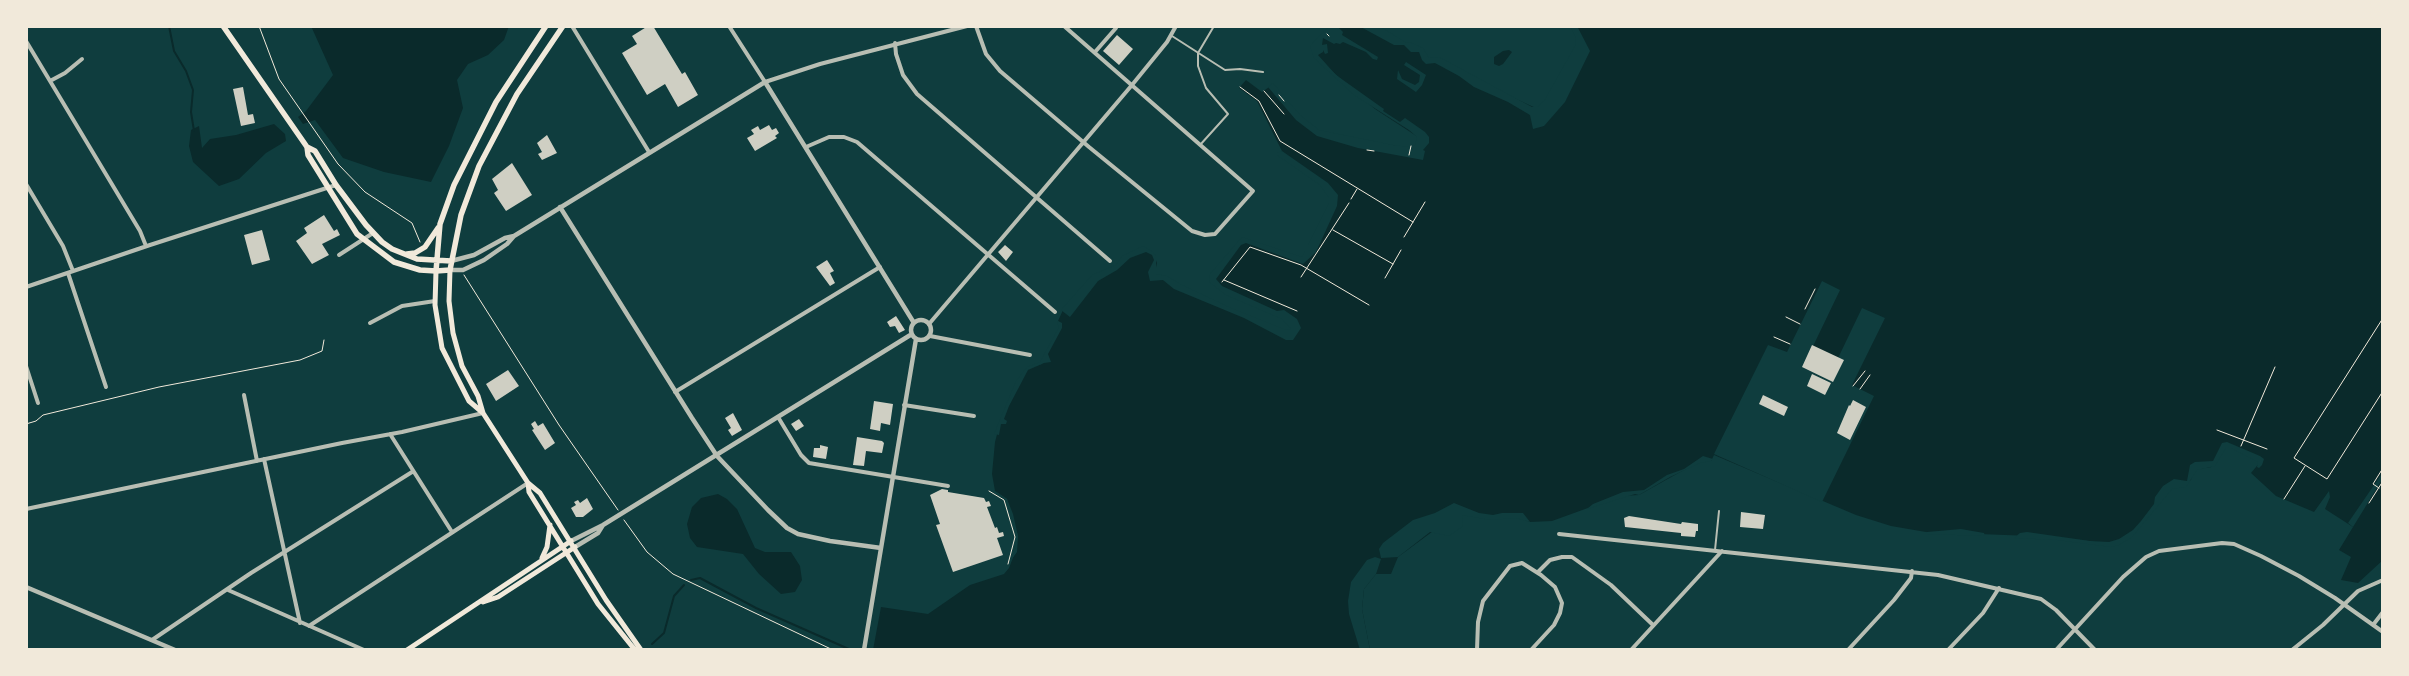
<!DOCTYPE html>
<style>
body{margin:0}
#map{position:relative;width:2409px;height:676px;overflow:hidden;background:#0f3d3e;font-family:Merriweather,serif}
canvas{display:block}
.frame{position:absolute;inset:0;border:28px solid #f1e9da;pointer-events:none}
</style>
<div id="map">
<canvas width="2409" height="676"></canvas>
<div class="frame"></div>
</div>
<script>
const c = document.querySelector('canvas').getContext('2d');
c.lineJoin = 'round';
function fill(path, color) {
  c.fillStyle = color;
  c.fill(path, 'evenodd');
}
function poly(rows) {
  const path = new Path2D();
  for (const r of rows) {
    if (r.length === 3) {
      path.moveTo(r[0] + r[2], r[1]);
      path.arc(r[0], r[1], r[2], 0, 2 * Math.PI);
      continue;
    }
    path.moveTo(r[0], r[1]);
    for (let i = 2; i < r.length; i += 2) path.lineTo(r[i], r[i + 1]);
  }
  return path;
}
function stroke(path, color, width, dash) {
  c.strokeStyle = color;
  c.lineWidth = width;
  c.lineCap = dash ? 'butt' : 'round';
  c.setLineDash(dash || []);
  c.stroke(path);
}
fill(poly([
 [311,26,509,26,504,40,488,55,468,64,457,80,463,108,449,146,431,182,384,172,343,158,315,120,303,124,298,117,306,111,333,75],
 [1331,26,1373,26,1421,51,1428,61,1438,59,1476,81,1538,109,1546,102,1577,46,1578,39,1573,26,2383,26,2383,560,2358,583,2341,580,2351,557,2339,550,2353,527,2325,509,2330,497,2329,491,2314,512,2276,496,2251,473,2261,461,2226,445,2211,467,2198,469,2192,472,2191,480,2170,487,2131,535,2111,544,2058,537,1926,532,1891,526,1856,515,1714,455,1711,461,1700,461,1639,495,1621,496,1552,521,1530,522,1516,516,1491,518,1459,512,1398,557,1391,574,1376,574,1364,589,1362,609,1370,650,873,650,881,607,928,614,970,585,1004,574,1009,568,1016,550,1018,536,1007,499,995,491,992,474,995,442,1000,423,1019,382,1029,368,1042,364,1062,326,1058,321,1063,310,1093,277,1118,267,1121,260,1143,248,1153,253,1157,263,1154,276,1286,333,1293,331,1293,326,1284,317,1211,282,1242,240,1304,260,1332,198,1324,186,1279,154,1282,151,1257,101,1239,88,1246,80,1262,92,1272,85,1295,112,1318,132,1412,149,1421,139,1375,109,1316,57,1312,45],
 [1509,50,1512,52,1503,64,1499,66,1494,64,1494,57,1503,51],
 [274,124,285,134,286,141,266,153,239,179,219,186,193,162,189,146,191,130,199,126,202,148,210,139,236,135],
 [718,494,727,499,737,509,755,548,765,552,791,552,800,566,802,580,795,592,781,594,759,574,743,554,697,547,690,538,687,524,692,507,701,498]
]), '#0a2a2b');
fill(poly([
 [1329,26,1337,26,1343,32,1342,35,1378,57,1377,60,1373,59,1366,52,1343,42,1340,44,1336,43,1334,44,1323,38,1322,45,1327,44,1328,53,1325,54,1323,50,1323,52,1318,55,1336,75,1381,107,1384,109,1383,111,1400,122,1405,118,1425,132,1429,137,1429,143,1423,150,1425,151,1423,160,1358,148,1317,136,1296,120,1268,87,1273,83,1300,115,1319,130,1393,145,1409,147,1415,145,1417,137,1409,130,1354,95,1314,58,1310,46],
 [1359,26,1379,26,1407,43,1409,42,1423,48,1429,58,1439,57,1532,107,1537,107,1544,101,1575,46,1576,38,1570,26,1577,26,1590,51,1565,102,1544,126,1533,129,1530,115,1508,102,1474,87,1459,76,1435,63,1426,64,1422,60,1419,52,1411,52,1404,45,1394,45],
 [1406,62,1426,75,1422,85,1416,92,1397,79,1398,70,1402,79,1415,85,1419,82,1420,75,1404,65],
 [1282,151,1328,183,1338,195,1337,206,1316,252,1303,264,1246,243,1241,245,1216,279,1222,286,1277,311,1284,310,1297,319,1301,328,1293,340,1286,340,1244,318,1174,289,1163,280,1150,281,1148,272,1154,260,1152,255,1146,252,1130,258,1117,270,1098,281,1070,317,1061,310,1092,275,1116,265,1122,256,1143,246,1153,252,1156,256,1156,274,1167,276,1180,284,1231,308,1286,330,1291,329,1282,319,1226,295,1209,282,1210,274,1242,237,1302,257,1305,251,1308,251,1308,245,1329,203,1329,198,1320,185,1277,155,1277,153],
 [1822,281,1840,290,1804,365,1829,377,1862,308,1885,318,1852,385,1874,396,1822,502,1714,454,1768,345,1787,352],
 [1058,321,1062,323,1062,328,1048,354,1051,362,1044,363,1028,370,1009,406,1004,419,1007,421,1006,424,1001,424,999,435,994,434,1016,381,1027,367,1040,362,1059,327,1057,323],
 [2227,442,2260,456,2264,459,2262,465,2259,468,2257,467,2258,462,2231,448,2226,448,2215,466,2197,470,2186,487,2172,489,2132,537,2119,545,2111,547,2057,540,2014,538,2020,533,2027,532,2090,541,2109,542,2119,539,2133,530,2141,521,2154,504,2155,497,2163,486,2174,479,2187,481,2190,465,2195,462,2213,461,2222,443],
 [1703,456,1713,459,1711,461,1700,463,1670,477,1639,495,1635,494,1587,509,1593,504,1623,492,1644,490,1667,475,1684,469],
 [2383,472,2383,478,2353,527,2348,523],
 [995,491,1007,499,1013,514,1018,536,1017,552,1008,564,1014,549,1016,536,1005,500],
 [1454,503,1479,513,1493,515,1502,513,1523,513,1530,522,1516,518,1490,520,1462,515,1463,526,1449,536,1430,532,1398,557,1381,558,1379,549,1383,543,1413,520,1435,513],
 [1961,529,1984,533,1985,536,1927,534,1927,532],
 [1375,557,1381,559,1376,574,1364,589,1362,609,1370,650,1360,650,1349,614,1348,601,1351,582,1367,560]
]), '#0f3d3e');
stroke(poly([
 [169,26,174,51,186,71,193,90,191,112,194,131],
 [691,580,700,578,756,608,851,650],
 [652,644,664,633,674,596,684,585]
]), '#0a2a2b', 2);
fill(poly([
 [648,26,653,26,682,74,685,72,698,95,678,107,665,84,647,95,622,53,637,44,632,36],
 [1117,35,1133,49,1119,65,1103,51],
 [243,87,248,115,253,114,255,123,241,126,233,89],
 [769,125,772,130,776,128,779,133,775,136,777,138,755,151,747,138,754,134,751,130,758,126,760,130],
 [547,135,557,153,542,160,538,154,542,152,537,143],
 [512,163,532,195,506,211,494,193,498,190,492,179],
 [324,215,334,231,337,229,340,235,322,244,329,255,312,264,296,241,307,233,304,228],
 [262,230,270,260,252,265,244,235],
 [1005,245,1013,252,1006,261,998,252],
 [827,260,834,271,830,273,835,283,830,286,816,267],
 [896,316,905,330,899,333,895,326,890,327,887,322],
 [1812,345,1844,360,1833,382,1802,367],
 [508,370,519,386,496,401,486,384],
 [1812,374,1831,383,1825,395,1807,386],
 [1763,395,1788,407,1784,416,1759,404],
 [1853,400,1866,407,1850,440,1837,433,1849,405,1850,406],
 [874,401,893,404,890,425,881,423,880,431,870,429],
 [733,413,742,430,732,436,728,430,731,428,725,418],
 [799,419,804,426,796,431,791,424],
 [535,421,538,426,543,423,555,443,545,450,532,430,534,429,531,424],
 [857,437,882,441,884,443,882,453,866,451,864,466,853,465],
 [820,445,828,447,826,459,813,457,814,448,820,448],
 [942,489,948,490,948,492,984,498,986,502,989,501,991,506,987,507,995,528,997,527,999,533,1003,532,1004,536,997,538,1003,555,953,572,936,525,940,524,930,495],
 [587,498,593,509,583,517,576,517,571,508,576,505,574,502,578,500,580,503],
 [1741,512,1765,515,1763,529,1740,527],
 [1629,516,1681,524,1682,522,1698,524,1698,531,1696,531,1695,537,1681,536,1681,533,1625,527,1624,518]
]), '#cfcfc3');
stroke(poly([
 [259,26,279,79,338,164,365,192,412,223,420,242],
 [1327,34,1329,36],
 [1240,87,1259,101,1280,141,1413,222],
 [1264,91,1284,114],
 [1279,95,1284,101],
 [1367,150,1374,151],
 [1409,155,1411,146],
 [1351,199,1357,189],
 [1333,230,1393,264],
 [1404,237,1425,202],
 [464,275,559,425,618,510],
 [1301,277,1349,203],
 [1385,278,1401,250],
 [1224,280,1297,311],
 [1222,282,1250,247,1301,265,1369,305],
 [1805,309,1815,289],
 [1786,317,1800,324],
 [2383,318,2294,458,2327,479,2383,391],
 [1774,337,1790,344],
 [1853,386,1865,371],
 [1860,389,1870,375],
 [26,424,36,421,43,415,159,387,300,360,322,351,324,340],
 [2217,430,2267,449],
 [2241,446,2275,367],
 [2379,488,2373,484,2383,468],
 [989,491,1004,500,1015,537,1008,564],
 [2284,499,2305,466],
 [2369,503,2383,481],
 [624,520,647,552,673,574,833,650]
]), '#f1e9da', 1);
stroke(poly([
 [1172,36,1225,70,1240,69,1263,72],
 [1200,145,1228,114,1206,88,1198,66,1198,53,1214,26],
 [1715,550,1719,511]
]), '#b8beb3', 2);
stroke(poly([
 [572,26,649,152],
 [729,26,765,82,820,64,967,26],
 [976,26,986,54,1000,71,1089,147,1192,231,1205,235,1215,234,1253,191,1064,26],
 [26,41,140,231,146,246],
 [895,43,896,54,903,75,917,94,1110,261],
 [1095,52,1116,28],
 [50,81,65,73,82,59],
 [806,147,829,137,844,137,857,142,1055,312],
 [26,184,63,246,73,271],
 [339,255,373,233],
 [68,273,106,387],
 [26,287,150,245,336,185],
 [370,323,402,306,435,301],
 [929,324,1132,85,1167,42,1176,26],
 [930,336,1030,355],
 [26,366,38,403],
 [675,392,880,267],
 [244,395,257,461],
 [904,405,974,416],
 [778,417,801,455,809,463,948,486],
 [390,434,452,532],
 [264,459,300,623],
 [26,509,342,443,402,432,483,413],
 [1559,534,1938,575,2041,599,2056,610,2095,650],
 [1538,572,1550,560,1562,557,1572,557,1611,585,1653,625],
 [228,590,364,650],
 [2373,625,2383,612],
 [309,626,528,483],
 [152,640,251,573,412,472],
 [1477,650,1478,622,1483,601,1510,566,1522,563,1541,575,1555,587,1562,603,1560,613,1554,625,1531,650],
 [1631,650,1722,551],
 [1848,650,1894,600,1911,578,1912,571],
 [1948,650,1983,613,1999,588],
 [2056,650,2123,577,2146,557,2159,551,2222,543,2234,544,2261,556,2299,576,2335,598,2383,632],
 [2292,650,2323,625,2358,591,2383,580]
]), '#b8beb3', 4);
stroke(poly([
 [560,207,692,418,717,456,768,510,787,528,798,534,830,541,881,548],
 [451,261,474,255,505,238,514,236],
 [450,270,463,270,484,260,507,244,514,236,765,82,914,323],
 [921,330,10],
 [571,541,603,525,912,334],
 [575,547,598,533,603,525],
 [26,587,175,650],
 [864,650,916,339]
]), '#b8beb3', 4.5);
stroke(poly([
 [450,270,449,301,453,333,462,366,478,396,483,413,528,483,540,493,606,600,641,650],
 [436,271,435,305,442,348,469,401,483,413],
 [528,483,529,492,598,604,635,650],
 [542,558,547,547,550,525],
 [483,602,498,597,575,547],
 [407,650,571,541]
]), '#f1e9da', 5);
stroke(poly([
 [223,26,307,147,308,155,357,234,394,262,420,270,436,271,450,270,461,215,479,166,517,94,563,26],
 [307,147,315,151,336,185,366,225,382,242,392,249,417,259,451,261],
 [407,254,415,253,425,247,438,228],
 [436,271,440,224,454,185,496,102,546,26]
]), '#f1e9da', 5.5);
</script>
